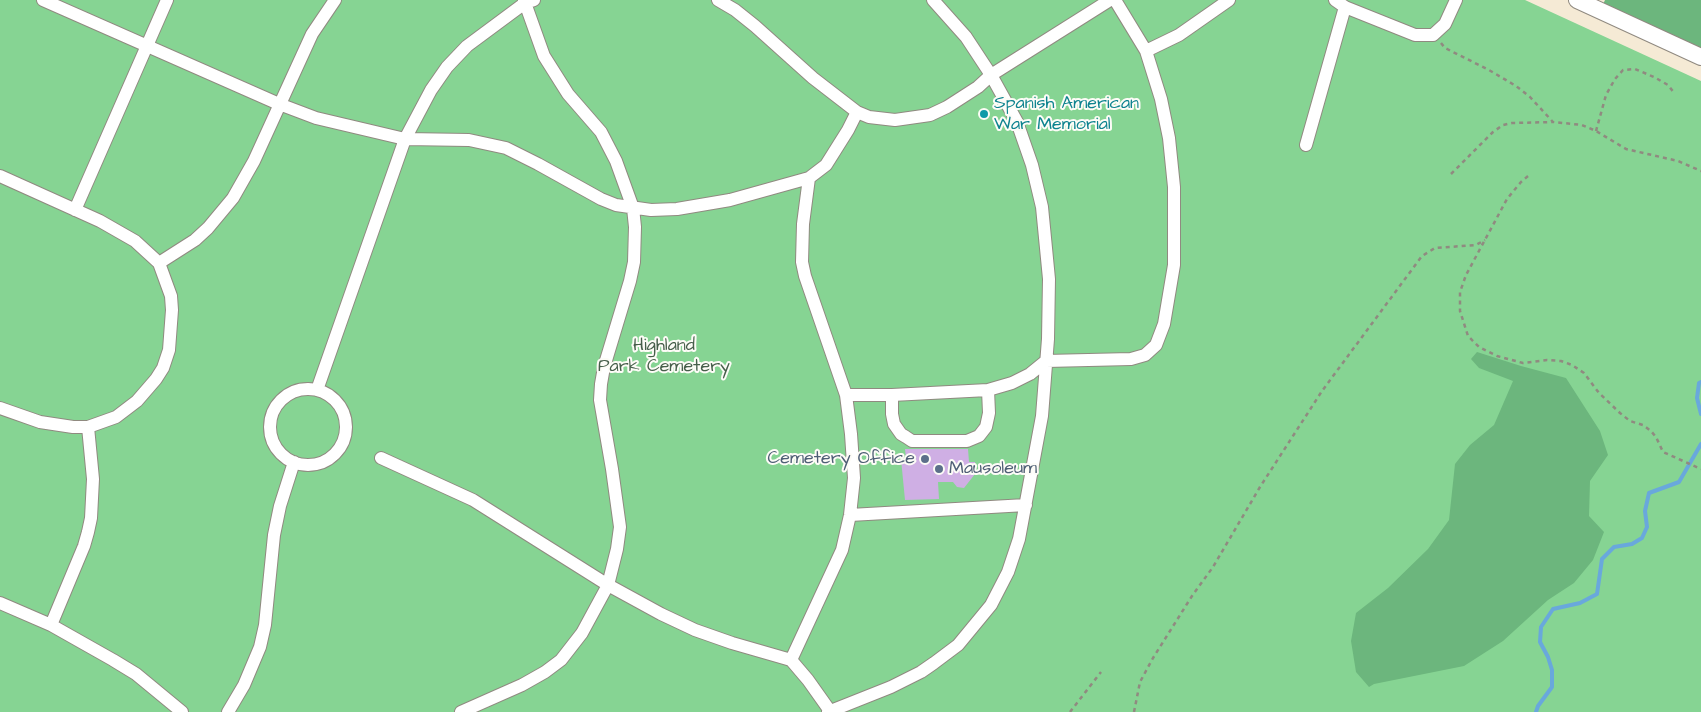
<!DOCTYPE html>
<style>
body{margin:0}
canvas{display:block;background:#f5ead5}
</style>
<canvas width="1701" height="712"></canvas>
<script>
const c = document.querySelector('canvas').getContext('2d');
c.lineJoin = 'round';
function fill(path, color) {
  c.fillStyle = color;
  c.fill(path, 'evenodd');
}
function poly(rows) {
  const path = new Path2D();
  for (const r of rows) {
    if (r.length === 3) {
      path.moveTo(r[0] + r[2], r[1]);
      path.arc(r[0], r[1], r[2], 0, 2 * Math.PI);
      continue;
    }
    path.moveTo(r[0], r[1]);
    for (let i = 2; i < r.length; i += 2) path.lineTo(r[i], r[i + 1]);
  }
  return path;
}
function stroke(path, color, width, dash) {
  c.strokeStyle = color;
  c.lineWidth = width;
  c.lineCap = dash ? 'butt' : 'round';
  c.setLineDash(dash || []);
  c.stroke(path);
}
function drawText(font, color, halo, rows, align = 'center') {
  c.font = font + ' "Architects Daughter",sans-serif';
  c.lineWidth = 4;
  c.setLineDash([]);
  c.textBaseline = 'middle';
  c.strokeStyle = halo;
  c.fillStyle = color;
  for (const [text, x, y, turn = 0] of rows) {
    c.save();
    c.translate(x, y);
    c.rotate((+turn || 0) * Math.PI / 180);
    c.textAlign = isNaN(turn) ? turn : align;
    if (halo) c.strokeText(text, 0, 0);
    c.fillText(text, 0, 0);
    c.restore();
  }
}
fill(poly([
 [0,0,1525,0,1701,81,1701,712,0,712]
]), '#86d493');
fill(poly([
 [1605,0,1701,0,1701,57,1600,11],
 [1477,352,1521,366,1566,378,1600,431,1608,455,1590,481,1589,516,1604,532,1593,560,1574,583,1548,600,1503,641,1464,666,1374,684,1369,687,1356,672,1351,641,1356,613,1388,588,1428,549,1449,520,1455,464,1470,445,1494,425,1513,381,1479,368,1471,359]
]), '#6cb67d');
stroke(poly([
 [1701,382,1699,383,1697,398,1701,414],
 [1536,712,1538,706,1552,687,1552,670,1548,657,1540,642,1541,627,1553,609,1580,603,1597,594,1602,559,1614,547,1632,544,1642,538,1647,527,1645,511,1649,493,1679,482,1701,444]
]), '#69a8dc', 4);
fill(poly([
 [905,449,968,449,969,462,975,462,975,474,964,488,957,487,953,482,938,482,939,499,905,500,901,459,906,458]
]), '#cfafe4');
const minor = poly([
 [43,0,279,104,316,118,405,139,469,140,506,148,538,164,601,199,616,205,651,210,677,209,730,200,809,178,826,165,848,130,857,112],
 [718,0,735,10,755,26,813,78,857,112,869,117,895,120,930,115,947,107,978,87,991,75,1110,0],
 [1335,0,1345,7,1415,35,1433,35,1445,24,1456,0],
 [1146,51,1179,35,1229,0],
 [1306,145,1345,7],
 [0,176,100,221,135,241,159,263,171,296,172,310,169,350,163,368,156,379,137,401,116,417,88,427,73,427,40,422,0,408],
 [75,210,167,0],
 [159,263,195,240,208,228,233,198,254,161,312,34,335,0],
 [308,427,38],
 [317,390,405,139,431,90,447,67,467,46,525,3,534,0],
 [846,395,892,395,988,390,1012,383,1030,374,1046,361,1131,359,1145,355,1156,345,1164,324,1174,265,1174,187,1169,138,1161,99,1146,51,1115,0],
 [892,395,892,414,894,424,901,434,906,437,912,441,967,441,979,436,986,427,989,413,988,390],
 [381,458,473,500,608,585,661,614,695,630,732,643,791,660,808,680,830,711],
 [850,515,1026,505],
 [0,603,51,625,113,660,136,674,182,712],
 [51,625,84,546,88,532,91,518,93,479,88,427],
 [791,660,842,550,850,515,854,478,851,434,846,395,805,276,802,262,803,224,809,178],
 [228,712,244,685,260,647,265,625,274,535,280,506,294,462],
 [461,712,522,685,545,672,561,660,582,633,608,585,617,549,620,527,612,469,600,400,601,384,604,367,630,281,634,262,635,227,633,208,616,161,601,132,568,94,544,56,524,0],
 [828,712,891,687,921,672,934,663,958,645,991,605,1008,572,1019,539,1042,416,1048,339,1049,279,1042,207,1032,165,1017,122,991,75,966,37,933,0]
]);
const major = poly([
 [1577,0,1701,57]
]);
stroke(minor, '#908a80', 14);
stroke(major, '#908a80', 18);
stroke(poly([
 [1441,43,1445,48,1489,70,1516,86,1530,97,1553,122,1582,125,1596,131,1626,149,1678,161,1701,171],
 [1596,131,1606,95,1615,79,1623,70,1635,69,1654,77,1668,85,1675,94],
 [1451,174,1493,132,1503,125,1512,123,1553,122],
 [1528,176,1521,182,1507,199,1466,275,1460,292,1460,311,1468,336,1479,347,1497,356,1523,363,1547,360,1561,361,1572,365,1584,373,1599,393,1620,413,1630,421,1643,425,1651,431,1656,437,1663,452,1701,469],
 [1070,712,1101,672],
 [1134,712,1140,682,1153,658,1192,596,1213,567,1260,487,1322,391,1422,256,1435,248,1476,245,1485,240]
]), '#908a80', 2.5, [4, 4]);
stroke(minor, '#fff', 12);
stroke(major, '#fff', 16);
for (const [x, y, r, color] of [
 [984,114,5,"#0f9aa8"],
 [925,459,5,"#5c6f8a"],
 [939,469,5,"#5c6f8a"]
]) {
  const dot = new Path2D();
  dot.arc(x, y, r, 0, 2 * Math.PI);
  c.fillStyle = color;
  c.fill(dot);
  stroke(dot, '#fdfcf7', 2);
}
drawText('18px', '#0d838f', '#fdfcf7', [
 ["Spanish American",994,104],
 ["War Memorial",994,125]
], 'left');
drawText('18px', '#465e4a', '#fdfcf7', [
 ["Highland",664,346],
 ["Park Cemetery",664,367]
]);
drawText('18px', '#4e5e75', '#fdfcf7', [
 ["Cemetery Office",915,459],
 ["Mausoleum",949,469,"left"]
], 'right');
</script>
